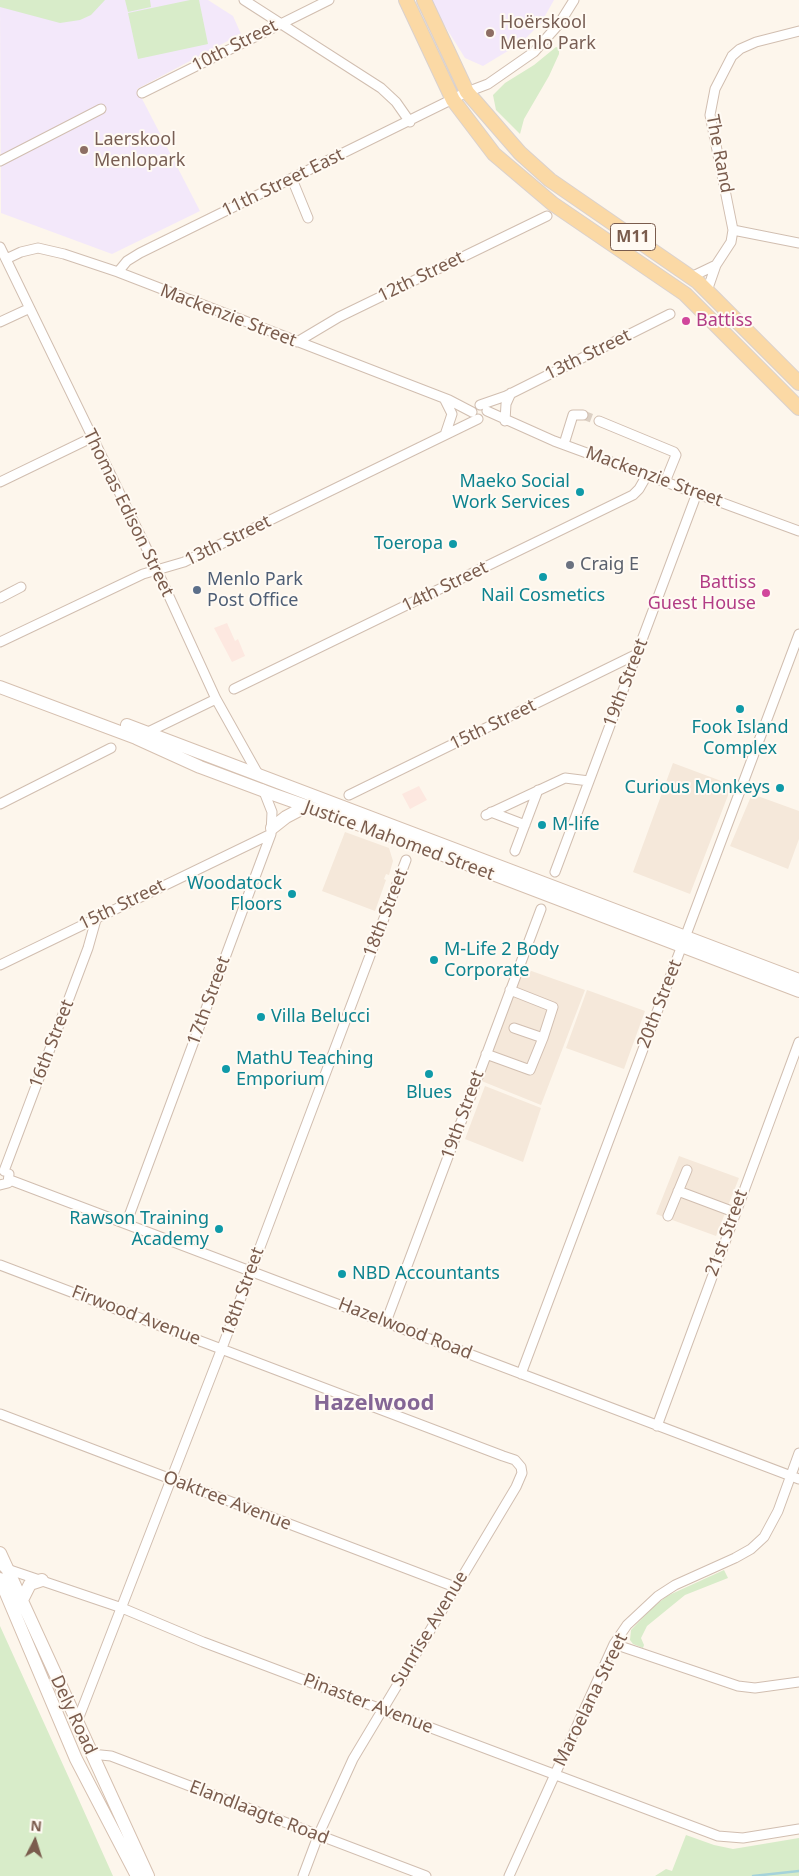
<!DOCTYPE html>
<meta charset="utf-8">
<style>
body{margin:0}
#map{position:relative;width:799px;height:1876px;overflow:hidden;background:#fdf6ec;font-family:"Noto Sans",sans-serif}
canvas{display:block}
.north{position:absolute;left:10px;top:1816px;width:50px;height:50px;-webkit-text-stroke:4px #fffaf3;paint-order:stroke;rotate:5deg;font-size:14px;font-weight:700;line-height:20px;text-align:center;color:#7a5c4d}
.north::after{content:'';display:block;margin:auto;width:18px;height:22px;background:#7a5c4d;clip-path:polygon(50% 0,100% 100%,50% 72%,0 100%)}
</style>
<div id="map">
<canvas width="799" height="1876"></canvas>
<div class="north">N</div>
</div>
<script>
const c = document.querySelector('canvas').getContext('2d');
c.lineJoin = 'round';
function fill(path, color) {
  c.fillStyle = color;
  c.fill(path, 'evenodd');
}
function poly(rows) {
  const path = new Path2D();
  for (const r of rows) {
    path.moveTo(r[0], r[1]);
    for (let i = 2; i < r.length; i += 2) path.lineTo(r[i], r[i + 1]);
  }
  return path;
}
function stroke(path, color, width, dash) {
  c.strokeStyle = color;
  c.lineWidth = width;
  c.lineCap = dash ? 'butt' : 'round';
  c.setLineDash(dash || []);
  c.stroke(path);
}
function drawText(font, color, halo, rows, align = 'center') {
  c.font = font + ' "Noto Sans",sans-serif';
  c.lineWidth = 4;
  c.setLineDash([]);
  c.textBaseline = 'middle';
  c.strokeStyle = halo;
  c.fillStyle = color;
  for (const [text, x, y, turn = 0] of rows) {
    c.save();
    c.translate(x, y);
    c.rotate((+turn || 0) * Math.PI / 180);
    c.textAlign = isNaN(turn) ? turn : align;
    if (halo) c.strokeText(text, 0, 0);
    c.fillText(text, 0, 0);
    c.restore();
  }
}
fill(poly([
 [673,763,732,785,690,894,633,872],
 [752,794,799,811,799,839,788,869,730,846],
 [345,832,389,848,393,861,389,875,386,874,384,879,386,880,375,911,322,891],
 [523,968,585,990,541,1105,479,1080],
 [587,990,645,1011,624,1069,566,1048],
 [485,1086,541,1108,523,1162,465,1139],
 [679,1156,739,1178,716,1236,656,1214]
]), '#f5e8da');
fill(poly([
 [227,623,235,641,238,639,245,656,232,662,214,628],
 [419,786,427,800,410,809,402,794]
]), '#fde8e0');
fill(poly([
 [0,0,208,0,233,16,241,34,137,89,200,211,112,254,1,213],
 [432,0,554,0,541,23,521,43,483,66,465,58,440,18]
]), '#f3e8fa');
fill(poly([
 [0,0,105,0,91,15,80,20,60,23,0,7],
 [125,0,150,0,151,7,128,12],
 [190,0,199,0,208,44,138,59,128,13],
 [556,47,559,48,559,54,549,76,524,119,520,134,496,110,493,95,505,83,534,65],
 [724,1570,728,1578,685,1595,647,1626,641,1638,644,1645,643,1648,633,1644,630,1640,631,1630,653,1607,667,1596],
 [0,1626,74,1789,113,1876,0,1876],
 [686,1835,714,1845,733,1849,799,1838,799,1876,655,1876,666,1869,672,1871]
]), '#d8ecc9');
stroke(poly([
 [753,1876,799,1871]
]), '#a5d3da', 2.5);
stroke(poly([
 [583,415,599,421]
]), '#dcd0c4', 9, [9, 4.5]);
const street = poly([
 [244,0,381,88,396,102,410,122],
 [142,93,329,0],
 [0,161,101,109],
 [292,179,308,218],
 [733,230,799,243],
 [0,247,157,570,216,699,258,774],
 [6,259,21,252,38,248,64,254,118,272,449,400,472,412],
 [118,272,127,261,140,253,467,92,488,84,534,52,559,24,574,0],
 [691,277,716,265],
 [707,291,716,265,731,242,733,230,710,115,715,89,732,56,740,49,756,42,799,31],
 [0,322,28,309],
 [297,342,339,317,547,216],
 [444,398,452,414,445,435],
 [480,405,506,396,670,314],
 [487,411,554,441,799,531],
 [505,421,506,404,511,393],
 [599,421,674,452,676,455,665,482],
 [564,444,573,415,583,415],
 [0,482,91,438],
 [0,598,21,587],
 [0,642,143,574,184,562,478,419],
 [234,689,633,495,639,489,647,475],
 [146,733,216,699],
 [349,795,637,654],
 [0,804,111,748],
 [491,812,525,825],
 [486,815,565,778,589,781],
 [515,851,538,790],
 [555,872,697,493],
 [0,965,271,834],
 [514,1028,543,1038],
 [486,1054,530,1070,543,1038,553,1007,510,990],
 [4,1171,88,948,97,916],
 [10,1180,799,1479],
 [0,1185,8,1183,9,1174],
 [678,1191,734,1212],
 [668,1216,687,1170],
 [126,1224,271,834,272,812,263,789],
 [0,1265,503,1456,515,1460,521,1467,522,1473,516,1487,353,1759,318,1836,303,1876],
 [386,1322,541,909],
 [521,1374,799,634],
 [0,1414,455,1587],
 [657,1426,799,1042],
 [4,1568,122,1608,203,1642,718,1836,743,1838,799,1829],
 [614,1644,738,1686,755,1688,799,1682],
 [77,1722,222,1348,406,860],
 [91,1754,111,1756,426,1876],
 [509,1876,614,1644,627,1625,658,1596,675,1585,735,1558,751,1549,764,1537,778,1511,799,1453]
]);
const secondary = poly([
 [0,687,136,738,200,767,275,795,414,844,799,991],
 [127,725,799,980],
 [272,828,286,817,305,807],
 [0,1553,148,1876],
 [0,1579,76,1759,137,1876],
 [21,1602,30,1584,42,1580]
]);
const primary = poly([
 [406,0,453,100,494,154,553,204,685,294,799,408],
 [424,0,467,92,520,153,550,180,698,282,799,383]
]);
stroke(street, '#d1beb0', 11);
stroke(secondary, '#d6c0b0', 14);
stroke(primary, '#dad1cd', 16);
stroke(street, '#fff', 9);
stroke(secondary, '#fff', 12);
stroke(primary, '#fbd9a5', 14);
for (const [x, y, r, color] of [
 [490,33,5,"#8d6e63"],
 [84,150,5,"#8d6e63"],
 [686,321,5,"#d1479c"],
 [580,492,5,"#0f9aa8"],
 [453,544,5,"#0f9aa8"],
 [570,565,5,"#6b7280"],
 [543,577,5,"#0f9aa8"],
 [197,590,5,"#5c6f8a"],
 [766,593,5,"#d1479c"],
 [740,709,5,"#0f9aa8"],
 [780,788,5,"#0f9aa8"],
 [542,825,5,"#0f9aa8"],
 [292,894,5,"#0f9aa8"],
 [434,960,5,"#0f9aa8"],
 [261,1017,5,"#0f9aa8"],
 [226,1069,5,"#0f9aa8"],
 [429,1074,5,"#0f9aa8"],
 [219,1229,5,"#0f9aa8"],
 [342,1274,5,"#0f9aa8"]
]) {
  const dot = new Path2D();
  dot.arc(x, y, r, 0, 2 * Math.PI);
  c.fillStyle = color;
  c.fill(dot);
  stroke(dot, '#fffaf3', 2);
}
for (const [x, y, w] of [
 [633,237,45]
]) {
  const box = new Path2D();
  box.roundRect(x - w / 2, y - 13.5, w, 27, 4);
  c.fillStyle = '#fffaf3';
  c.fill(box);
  stroke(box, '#7a5c4d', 1);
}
drawText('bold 16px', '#7a5c4d', null, [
 ["M11",633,237]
]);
drawText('18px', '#785e54', '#fffaf3', [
 ["Hoërskool",500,23],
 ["Menlo Park",500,44],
 ["Laerskool",94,140],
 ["Menlopark",94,161]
], 'left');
drawText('18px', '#7a5c4d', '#fffaf3', [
 ["10th Street",235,46,-27],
 ["The Rand",719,154,79],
 ["11th Street East",283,183,-26],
 ["12th Street",421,277,-26],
 ["Mackenzie Street",228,316,21],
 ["13th Street",588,355,-26],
 ["Mackenzie Street",654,477,20],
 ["Thomas Edison Street",128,513,64],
 ["13th Street",228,541,-26],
 ["14th Street",445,587,-26],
 ["19th Street",626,683,-69],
 ["15th Street",493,725,-26],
 ["Justice Mahomed Street",399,841,20],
 ["15th Street",122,905,-26],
 ["18th Street",386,913,-69],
 ["17th Street",209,1001,-70],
 ["20th Street",660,1004,-69],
 ["16th Street",52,1044,-69],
 ["19th Street",463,1115,-70],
 ["21st Street",727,1233,-70],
 ["18th Street",243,1292,-70],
 ["Firwood Avenue",136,1316,21],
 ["Hazelwood Road",405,1329,21],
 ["Oaktree Avenue",227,1501,21],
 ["Sunrise Avenue",430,1629,-59],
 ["Maroelana Street",591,1700,-64],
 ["Pinaster Avenue",368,1704,21],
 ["Dely Road",73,1715,65],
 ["Elandlaagte Road",259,1813,21]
]);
drawText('18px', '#b23c85', '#fffaf3', [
 ["Battiss",696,321],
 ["Battiss",756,583,"right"],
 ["Guest House",756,604,"right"]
], 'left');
drawText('18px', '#0d838f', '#fffaf3', [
 ["Maeko Social",570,482],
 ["Work Services",570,503],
 ["Toeropa",443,544],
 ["Nail Cosmetics",543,596,"center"],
 ["Fook Island",740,728,"center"],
 ["Complex",740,749,"center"],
 ["Curious Monkeys",770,788],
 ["M-life",552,825,"left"],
 ["Woodatock",282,884],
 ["Floors",282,905],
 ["M-Life 2 Body",444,950,"left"],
 ["Corporate",444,971,"left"],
 ["Villa Belucci",271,1017,"left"],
 ["MathU Teaching",236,1059,"left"],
 ["Emporium",236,1080,"left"],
 ["Blues",429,1093,"center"],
 ["Rawson Training",209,1219],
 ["Academy",209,1240],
 ["NBD Accountants",352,1274,"left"]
], 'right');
drawText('18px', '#5b616d', '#fffaf3', [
 ["Craig E",580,565]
], 'left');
drawText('18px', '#4e5e75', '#fffaf3', [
 ["Menlo Park",207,580],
 ["Post Office",207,601]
], 'left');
drawText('bold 22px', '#846695', '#fffaf3', [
 ["Hazelwood",374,1404]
]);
</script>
